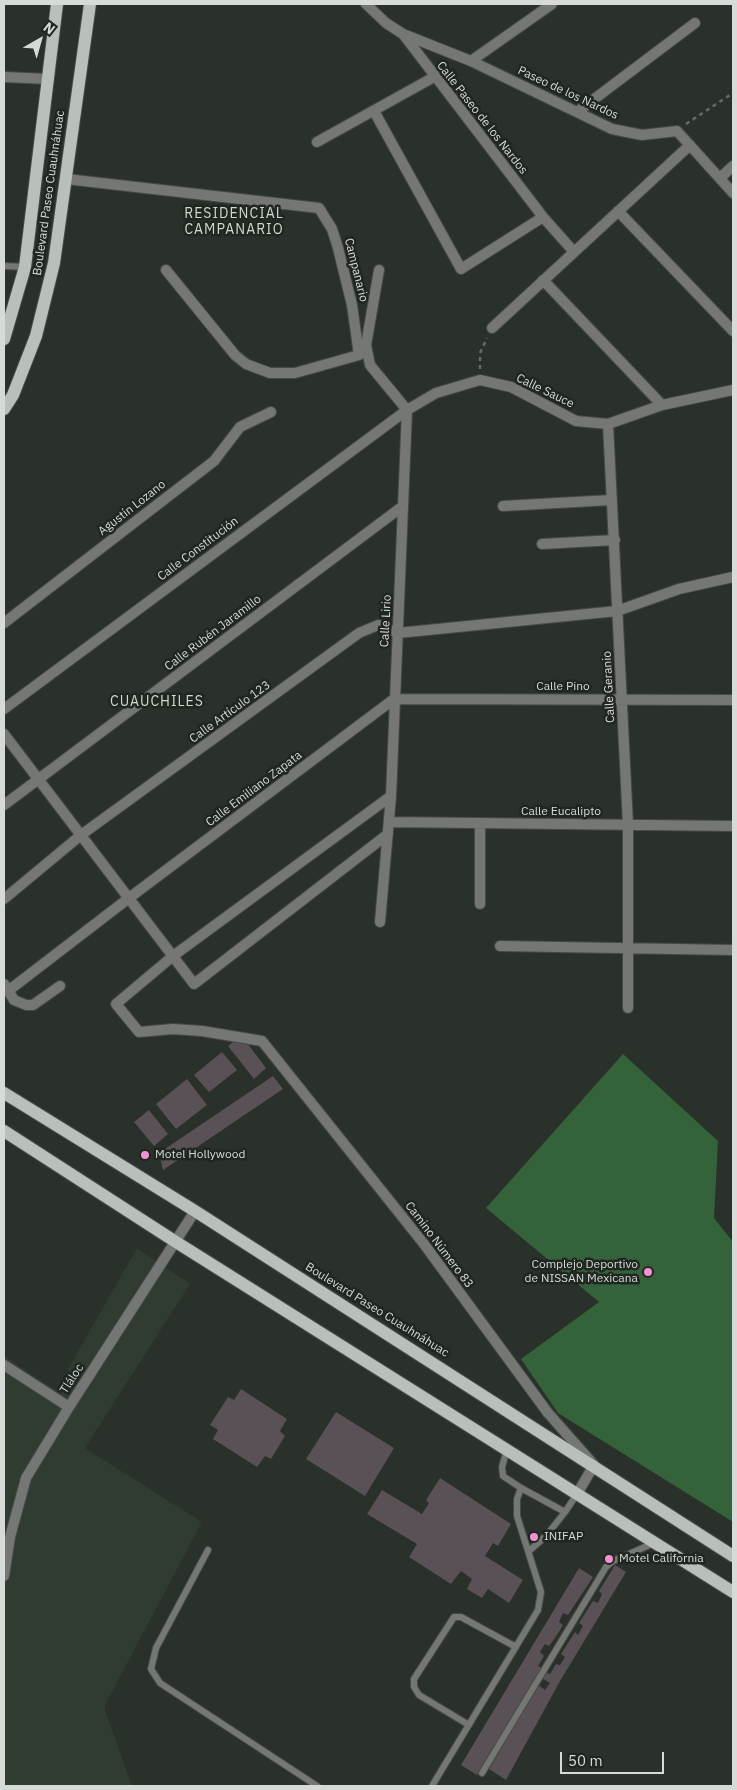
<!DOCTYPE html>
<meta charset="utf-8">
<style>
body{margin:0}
#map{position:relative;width:737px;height:1790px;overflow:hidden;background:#2a302a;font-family:"IBM Plex Sans",sans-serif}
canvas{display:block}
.frame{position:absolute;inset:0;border:5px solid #d7dbd8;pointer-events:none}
.north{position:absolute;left:15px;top:15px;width:50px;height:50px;-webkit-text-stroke:4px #202620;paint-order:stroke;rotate:38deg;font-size:14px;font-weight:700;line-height:20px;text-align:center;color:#d7dbd8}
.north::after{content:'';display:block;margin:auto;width:18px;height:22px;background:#d7dbd8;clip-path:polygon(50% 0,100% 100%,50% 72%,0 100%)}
.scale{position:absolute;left:560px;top:1752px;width:104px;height:22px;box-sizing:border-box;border:2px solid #d7dbd8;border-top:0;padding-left:6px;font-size:15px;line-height:18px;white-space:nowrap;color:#d7dbd8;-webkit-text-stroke:4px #202620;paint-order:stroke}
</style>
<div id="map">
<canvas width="737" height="1790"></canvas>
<div class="frame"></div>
<div class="north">N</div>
<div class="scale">50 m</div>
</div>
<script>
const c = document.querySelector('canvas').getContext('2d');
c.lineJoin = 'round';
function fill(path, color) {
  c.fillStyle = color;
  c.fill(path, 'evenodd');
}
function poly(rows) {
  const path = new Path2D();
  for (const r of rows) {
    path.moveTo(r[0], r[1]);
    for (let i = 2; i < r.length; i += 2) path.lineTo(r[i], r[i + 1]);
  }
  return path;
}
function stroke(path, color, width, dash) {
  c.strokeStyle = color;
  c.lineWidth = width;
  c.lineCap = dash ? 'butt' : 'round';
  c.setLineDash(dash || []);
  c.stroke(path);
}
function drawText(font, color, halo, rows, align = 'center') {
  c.font = font + ' "IBM Plex Sans",sans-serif';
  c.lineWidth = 5;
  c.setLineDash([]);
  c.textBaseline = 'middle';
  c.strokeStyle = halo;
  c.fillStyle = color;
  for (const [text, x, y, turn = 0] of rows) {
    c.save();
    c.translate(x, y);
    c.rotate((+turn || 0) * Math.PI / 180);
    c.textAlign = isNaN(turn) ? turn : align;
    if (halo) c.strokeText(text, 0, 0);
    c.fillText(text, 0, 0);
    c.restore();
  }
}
fill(poly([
 [137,1248,190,1284,85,1448,202,1522,105,1705,105,1710,132,1786,4,1786,4,1356,56,1390]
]), '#303b31');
fill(poly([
 [623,1054,718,1141,714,1218,733,1242,733,1522,558,1413,521,1359,599,1302,486,1208]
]), '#34633a');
fill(poly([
 [234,1041,247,1043,266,1068,254,1079,228,1046],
 [222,1052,237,1070,209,1092,194,1075],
 [273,1076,283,1089,163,1170,159,1153],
 [187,1079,207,1105,176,1129,156,1104],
 [149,1110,168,1134,154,1146,134,1122],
 [241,1389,287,1419,280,1431,285,1436,271,1459,265,1456,257,1467,213,1439,218,1430,210,1425,228,1397,234,1400],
 [336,1412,394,1448,365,1496,306,1459],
 [440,1478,511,1524,498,1546,493,1543,485,1556,523,1580,509,1603,488,1589,482,1598,467,1589,472,1579,461,1571,451,1584,409,1557,417,1544,367,1514,382,1490,422,1514,429,1503,426,1500],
 [615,1565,626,1572,560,1681,506,1780,489,1769,538,1685,545,1690,550,1683,543,1679,546,1672,550,1674,556,1664,560,1665,565,1657,561,1654,575,1632,578,1635,583,1626,579,1623,593,1601,598,1603,602,1594,599,1591],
 [579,1568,593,1577,568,1615,563,1613,559,1622,563,1625,557,1635,549,1646,545,1644,540,1652,544,1656,538,1666,542,1668,477,1775,461,1765]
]), '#595156');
const lane = poly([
 [4,266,25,267],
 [507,1449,502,1467,503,1476,521,1488,565,1512,577,1494],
 [208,1550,156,1648,151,1669,160,1683,317,1786],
 [529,1551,546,1536,565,1512],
 [469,1725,419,1695,414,1687,414,1679,454,1617,461,1617,516,1647],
 [482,1773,606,1567,613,1561,654,1543],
 [432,1786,538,1610,541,1592,517,1516,517,1499,521,1488]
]);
const street = poly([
 [366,4,386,23,403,34,543,217,574,252],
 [403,34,471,61,612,129,642,135,677,131,733,193],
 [471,61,552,4],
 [4,77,49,79],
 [374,111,461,269,543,217],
 [577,112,695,23],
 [317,142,434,77],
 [720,178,733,166],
 [66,179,319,208,332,229,338,248,352,305,359,355,295,373,270,373,246,364,235,355,166,270],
 [618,211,733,331],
 [379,270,366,345,370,365,407,410],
 [543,280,662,405],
 [492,328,690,145],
 [608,424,628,825,628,1008],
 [503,506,611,500],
 [542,544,615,540],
 [4,623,214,461,240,427,271,412],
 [4,709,407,410,436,393,480,380,511,387,576,421,608,424,662,405,733,390],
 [4,734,194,984,388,834],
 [391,796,173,956,116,1004,139,1032,173,1029,202,1031,262,1041,424,1244,548,1413,594,1465,577,1494],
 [4,805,403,506],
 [389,822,733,826],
 [4,899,81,835,359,633,378,625,398,633,617,611,679,589,733,577],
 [480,904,480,824],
 [380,922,391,796,407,410],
 [500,946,733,950],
 [4,984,14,1000,26,1005,33,1005,60,986],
 [8,991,129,898,394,699,733,700],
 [4,1365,69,1407],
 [4,1576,10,1537,26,1478,69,1407,195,1211]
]);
const primary = poly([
 [4,339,25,267,57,4],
 [4,409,13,395,36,336,54,263,90,4],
 [4,1093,195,1211,733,1556],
 [4,1131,176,1242,733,1592]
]);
stroke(lane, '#464b46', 8);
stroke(street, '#464b46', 12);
stroke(primary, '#464b46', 14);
stroke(poly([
 [686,124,733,93],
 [480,369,480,353,487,338]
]), '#666b66', 2.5, [4, 4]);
stroke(lane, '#747774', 6);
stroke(street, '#747774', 10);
stroke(primary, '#b9c0ba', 12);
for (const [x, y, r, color] of [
 [145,1155,5,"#f391d5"],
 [648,1272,5,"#f391d5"],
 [534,1537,5,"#f391d5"],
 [609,1559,5,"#f391d5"]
]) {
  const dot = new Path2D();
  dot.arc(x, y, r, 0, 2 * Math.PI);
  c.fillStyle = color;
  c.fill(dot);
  stroke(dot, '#202620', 2);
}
drawText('12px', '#d7dbd8', '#202620', [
 ["Paseo de los Nardos",568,93,25],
 ["Calle Paseo de los Nardos",482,118,52],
 ["Boulevard Paseo Cuauhnáhuac",49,193,-82],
 ["Campanario",356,270,76],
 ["Calle Sauce",545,391,26],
 ["Agustín Lozano",132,508,-38],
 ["Calle Constitución",198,549,-37],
 ["Calle Lirio",386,621,-87],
 ["Calle Rubén Jaramillo",213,633,-37],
 ["Calle Pino",563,687],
 ["Calle Geranio",609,687,-93],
 ["Calle Artículo 123",230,712,-36],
 ["Calle Emiliano Zapata",254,789,-37],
 ["Calle Eucalipto",561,812],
 ["Camino Número 83",439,1245,53],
 ["Boulevard Paseo Cuauhnáhuac",377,1310,32],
 ["Tláloc",72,1379,-57]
]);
drawText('12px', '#d7dbd8', '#202620', [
 ["Motel Hollywood",155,1155],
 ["Complejo Deportivo",638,1265,"right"],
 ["de NISSAN Mexicana",638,1279,"right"],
 ["INIFAP",544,1537],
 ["Motel California",619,1559]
], 'left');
c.letterSpacing = '1px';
drawText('14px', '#d0d8d0', '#202620', [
 ["RESIDENCIAL",234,214],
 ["CAMPANARIO",234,230],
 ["CUAUCHILES",157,702]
]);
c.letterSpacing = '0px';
</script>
